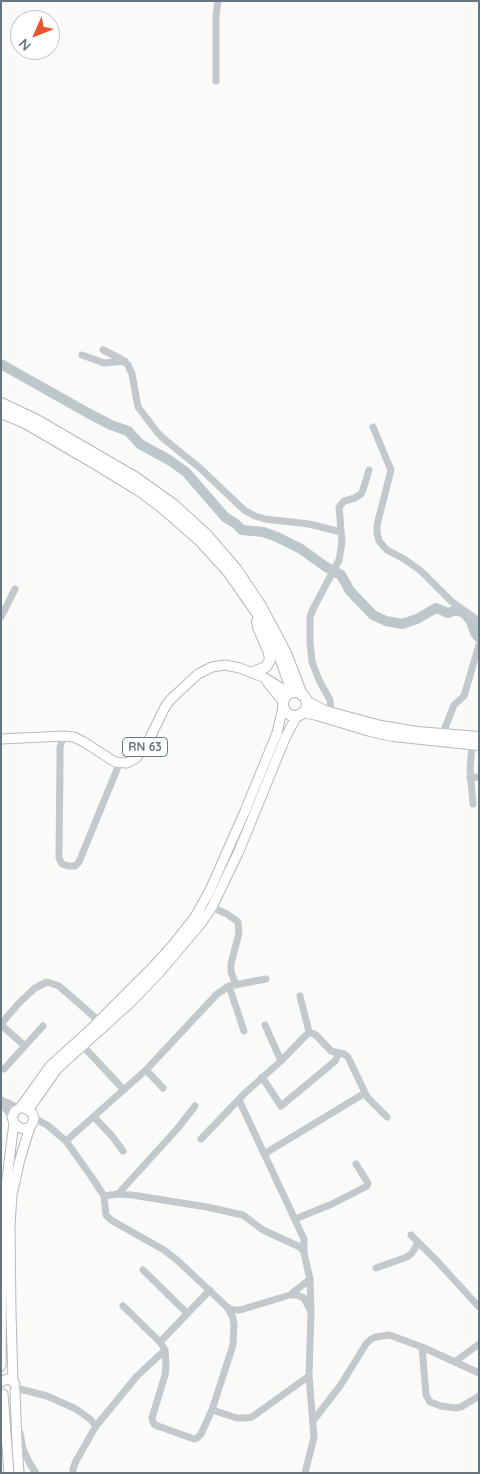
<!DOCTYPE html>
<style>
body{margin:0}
#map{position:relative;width:480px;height:1474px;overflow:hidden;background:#fafaf8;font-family:Quicksand,sans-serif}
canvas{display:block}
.frame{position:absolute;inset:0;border:2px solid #657683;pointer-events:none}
.north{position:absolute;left:10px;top:10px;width:50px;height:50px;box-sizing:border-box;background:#fff;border:1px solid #c1c8cd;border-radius:50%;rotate:226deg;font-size:14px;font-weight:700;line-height:20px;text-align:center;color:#657683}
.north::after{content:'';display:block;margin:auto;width:18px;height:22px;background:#e4572e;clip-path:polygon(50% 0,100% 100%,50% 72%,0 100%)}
</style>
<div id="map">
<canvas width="480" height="1474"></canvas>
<div class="frame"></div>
<div class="north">N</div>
</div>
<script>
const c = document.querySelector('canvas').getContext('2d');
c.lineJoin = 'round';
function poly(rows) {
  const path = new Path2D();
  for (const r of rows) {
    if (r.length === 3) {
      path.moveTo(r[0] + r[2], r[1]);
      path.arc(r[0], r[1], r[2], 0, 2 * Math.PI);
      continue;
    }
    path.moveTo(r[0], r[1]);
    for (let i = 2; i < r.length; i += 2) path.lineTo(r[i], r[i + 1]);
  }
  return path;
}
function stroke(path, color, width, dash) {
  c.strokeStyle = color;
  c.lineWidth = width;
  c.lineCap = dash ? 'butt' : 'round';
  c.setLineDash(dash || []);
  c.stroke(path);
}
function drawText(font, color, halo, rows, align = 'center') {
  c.font = font + ' Quicksand,sans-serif';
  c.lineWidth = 5;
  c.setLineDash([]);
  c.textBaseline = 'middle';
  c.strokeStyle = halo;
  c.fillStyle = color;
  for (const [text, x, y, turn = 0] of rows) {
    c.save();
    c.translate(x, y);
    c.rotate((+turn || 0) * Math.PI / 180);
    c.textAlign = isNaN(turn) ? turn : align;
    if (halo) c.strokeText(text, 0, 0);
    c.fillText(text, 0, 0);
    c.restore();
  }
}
stroke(poly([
 [1,364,86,412,111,425,128,431,140,444,169,460,186,472,225,517,236,524,242,530,263,532,277,537,301,549,326,567,341,575,350,591,373,615,386,621,402,624,417,619,436,608,448,613,456,610,464,613,471,621,475,633,479,638]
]), '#bbc7cb', 10);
const major = poly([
 [267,682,283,701],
 [1,739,63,736,74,737,84,742,115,762,127,763,136,758,146,746,165,707,170,700,198,674,212,667,225,665,240,668,265,678,289,693],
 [20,1108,50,1066,92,1028,153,967,172,946,195,917,210,890,245,811,277,733,283,707],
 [29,1109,57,1069,130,1003,159,973,202,922,212,907,239,851,286,736,297,716],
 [1,1366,2,1218,14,1123,12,1117,15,1111,20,1108,25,1108,32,1113,34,1118,33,1122,30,1127,25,1129,20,1128,14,1123],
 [13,1381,11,1313,10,1225,12,1195,20,1159,30,1127],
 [1,1382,7,1379,10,1379,15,1384],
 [15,1391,17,1445,19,1473],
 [3,1394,9,1473]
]);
const highway = poly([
 [1,403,37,420,135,477,173,504,207,535,237,570,261,606,286,653,302,695],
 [1,413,25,423,92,462,138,490,160,506,200,541,229,573,258,615,281,660,292,692],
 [253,672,266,667,270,660,269,653,258,627,257,621],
 [295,704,12],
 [306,701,325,711,381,726,417,732,479,737],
 [303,712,317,715,370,731,393,736,479,745]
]);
stroke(major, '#b5babe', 11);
stroke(highway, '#b4b9bd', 12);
stroke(poly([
 [216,81,216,16,218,1],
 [103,350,121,359,128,365,132,374,138,407,157,432,164,439,201,469,244,510,255,516,265,519,309,524,341,532],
 [82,355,104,363,125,361],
 [373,427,391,470,377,525,377,533,379,541,387,550,404,559,421,571,451,601,479,621],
 [1,617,15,589],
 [331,713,330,700,319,680,312,662,310,642,310,617,313,609,339,560,342,542,339,507,344,501,355,498,361,494,363,490,369,470],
 [443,733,454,705,464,696,479,645],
 [63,736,60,748,60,759,59,858,62,864,68,866,75,866,79,862,120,762],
 [472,744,470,769,473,804],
 [470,778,479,777],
 [212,907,227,914,238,922,239,933,231,964,231,972,236,985],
 [229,986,244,1031],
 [1,1024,19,1003,35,988,47,982,59,986,99,1021],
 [1,1025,25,1046],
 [309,1032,316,1035,331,1051,344,1054,348,1057,367,1097,387,1117],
 [83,1046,124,1090],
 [281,1061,309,1032,300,996],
 [4,1069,43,1026],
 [146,1070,163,1088],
 [262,1077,281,1106,328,1067,335,1061,339,1053],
 [1,1100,19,1108],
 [239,1100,304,1239,304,1253,310,1279,311,1312,309,1376,314,1437,305,1473],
 [1,1103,12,1117],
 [94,1117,112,1136,123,1151],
 [34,1118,47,1125,66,1141,93,1179,104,1196,118,1194,132,1195,207,1207,243,1215,263,1230,300,1247,304,1252],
 [201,1139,245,1093,281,1061,265,1025],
 [66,1141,146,1070,217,994,229,986,266,979],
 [264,1154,365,1093],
 [118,1194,178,1128,195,1106],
 [104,1196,106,1215,111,1220,164,1250,177,1260,227,1307,233,1310,240,1310,290,1295],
 [295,1219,332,1204,367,1186,368,1183,356,1164],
 [411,1235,437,1261,479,1307],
 [376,1268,407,1257,412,1253,418,1243],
 [143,1270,187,1313],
 [310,1279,290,1295,297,1295,304,1298,310,1310],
 [123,1306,160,1342,165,1350,166,1367,165,1375,152,1418,153,1422,155,1425,194,1439,197,1438,201,1434,212,1410,233,1345,234,1325,233,1318,227,1307],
 [160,1342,210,1290],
 [422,1347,426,1395,430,1402,441,1406,456,1408,461,1407,479,1396],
 [456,1361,479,1344],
 [16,1388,47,1396,76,1409,90,1419,96,1426],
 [212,1410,237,1418,247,1418,252,1417,309,1376],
 [313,1421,340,1386,366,1344,371,1339,376,1337,389,1335,395,1337,422,1347,479,1373],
 [20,1433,23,1449,30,1464,36,1473],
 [73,1473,73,1469,76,1461,96,1426,137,1376,165,1350]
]), '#c3c8cc', 7);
stroke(major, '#fff', 9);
stroke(highway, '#fff', 10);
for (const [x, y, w] of [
 [145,747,45]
]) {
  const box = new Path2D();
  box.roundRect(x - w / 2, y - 9.5, w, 19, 4);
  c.fillStyle = '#fff';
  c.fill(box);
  stroke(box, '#657683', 1);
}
drawText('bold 12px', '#657683', null, [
 ["RN 63",145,747]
]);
</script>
